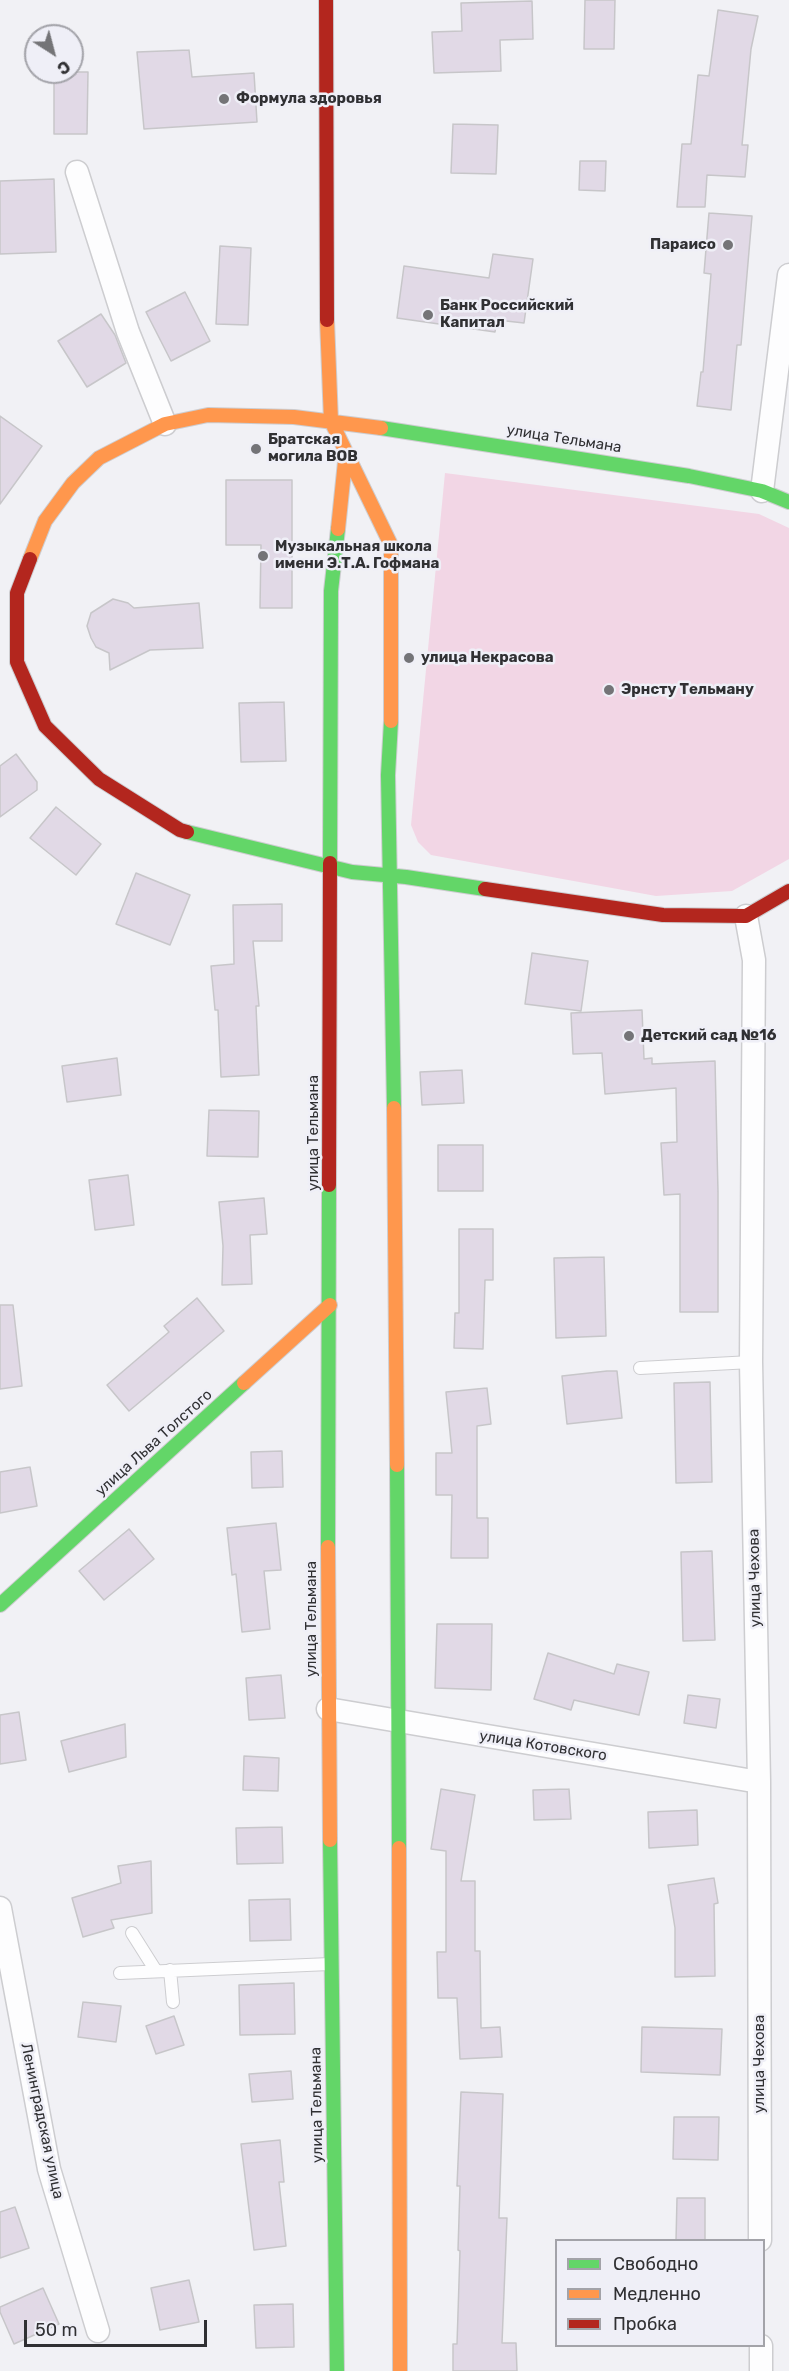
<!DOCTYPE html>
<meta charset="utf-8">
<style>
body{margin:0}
#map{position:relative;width:789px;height:2371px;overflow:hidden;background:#f1f1f5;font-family:Rubik,sans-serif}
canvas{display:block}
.legend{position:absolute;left:555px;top:2239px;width:210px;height:108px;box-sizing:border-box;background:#efeff7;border:2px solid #a3a3a9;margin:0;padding:8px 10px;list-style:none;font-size:18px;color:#303033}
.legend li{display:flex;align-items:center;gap:12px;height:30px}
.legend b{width:30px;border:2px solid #a3a3a9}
.north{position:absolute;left:24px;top:24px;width:60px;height:60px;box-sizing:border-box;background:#efeff7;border:2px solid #a3a3a9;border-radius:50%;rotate:144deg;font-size:16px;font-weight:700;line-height:24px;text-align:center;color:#303033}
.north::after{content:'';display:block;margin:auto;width:21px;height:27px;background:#747477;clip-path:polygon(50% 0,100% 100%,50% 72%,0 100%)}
.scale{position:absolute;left:24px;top:2320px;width:183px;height:27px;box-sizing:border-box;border:3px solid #303033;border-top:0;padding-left:8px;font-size:18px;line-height:21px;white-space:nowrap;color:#303033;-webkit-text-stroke:4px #efeff7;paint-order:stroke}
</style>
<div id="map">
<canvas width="789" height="2371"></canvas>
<ul class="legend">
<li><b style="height:8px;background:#63d668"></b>Свободно</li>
<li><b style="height:8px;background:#ff974d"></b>Медленно</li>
<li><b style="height:8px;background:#b3261e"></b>Пробка</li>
</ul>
<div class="north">С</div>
<div class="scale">50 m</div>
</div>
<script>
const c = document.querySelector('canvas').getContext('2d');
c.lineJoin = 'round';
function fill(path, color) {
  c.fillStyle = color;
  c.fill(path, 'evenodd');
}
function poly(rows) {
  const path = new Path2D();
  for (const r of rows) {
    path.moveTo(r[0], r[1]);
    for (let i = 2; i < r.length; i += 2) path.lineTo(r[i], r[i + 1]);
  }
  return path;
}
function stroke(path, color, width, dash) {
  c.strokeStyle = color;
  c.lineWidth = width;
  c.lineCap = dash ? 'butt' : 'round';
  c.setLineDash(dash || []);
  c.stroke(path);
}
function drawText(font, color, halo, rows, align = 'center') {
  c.font = font + ' Rubik,sans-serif';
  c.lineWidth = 5;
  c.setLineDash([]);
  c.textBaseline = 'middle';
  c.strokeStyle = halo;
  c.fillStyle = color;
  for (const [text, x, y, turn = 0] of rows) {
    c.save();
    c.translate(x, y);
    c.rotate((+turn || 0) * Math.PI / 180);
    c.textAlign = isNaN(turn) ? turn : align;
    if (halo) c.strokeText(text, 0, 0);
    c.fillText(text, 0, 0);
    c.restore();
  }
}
fill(poly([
 [445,473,759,514,789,528,789,859,732,891,656,896,431,855,418,842,411,825]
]), '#f2d6e5');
const building = poly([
 [585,0,615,0,614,49,584,49,585,0],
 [532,1,533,39,500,40,501,71,434,73,432,32,462,31,461,3,532,1],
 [718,10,758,16,751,49,742,145,748,145,745,177,707,175,705,207,677,207,682,144,691,144,698,75,709,76,718,10],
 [189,50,192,77,254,73,257,122,144,129,137,52,189,50],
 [54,72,88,72,87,134,54,134,54,72],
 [453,124,498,125,496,174,451,173,453,124],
 [580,161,606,161,605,191,579,190,580,161],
 [54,179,56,252,0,254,0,181,54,179],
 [709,213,752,216,741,345,737,345,731,410,697,406,701,372,703,372,711,274,704,273,709,213],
 [220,246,251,248,248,325,216,324,220,246],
 [493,254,533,259,524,323,497,320,495,332,397,318,404,266,489,278,493,254],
 [185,292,210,341,171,361,146,312,185,292],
 [101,314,115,335,126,363,87,387,58,341,101,314],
 [0,416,42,446,0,504,0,416],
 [226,480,292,480,292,608,260,608,261,545,226,545,226,480],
 [113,599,128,603,134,608,199,603,203,648,150,650,110,670,109,653,96,647,91,638,87,626,91,613,113,599],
 [284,702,286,761,241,762,239,703,284,702],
 [16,754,37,782,37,790,0,817,0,766,16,754],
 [56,807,101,844,76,875,30,838,56,807],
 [136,873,190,895,170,945,116,924,136,873],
 [282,904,282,941,253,941,259,1006,256,1006,259,1075,221,1077,218,1010,215,1010,211,966,234,964,233,905,282,904],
 [532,953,588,961,581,1011,525,1004,532,953],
 [642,1010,644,1059,652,1058,652,1064,715,1061,718,1192,718,1312,680,1312,680,1194,664,1195,661,1143,677,1142,676,1088,605,1094,602,1053,573,1054,571,1013,642,1010],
 [117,1058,121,1095,67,1102,62,1066,117,1058],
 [462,1070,464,1103,422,1105,420,1072,462,1070],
 [209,1110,259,1111,258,1157,207,1156,209,1110],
 [438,1145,483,1145,483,1191,438,1191,438,1145],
 [128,1175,134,1225,95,1230,89,1180,128,1175],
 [264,1198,267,1234,250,1235,252,1284,222,1285,223,1246,219,1202,264,1198],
 [459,1229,493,1229,493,1280,485,1280,483,1349,454,1348,455,1313,459,1313,459,1229],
 [604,1257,606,1336,556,1338,554,1258,604,1257],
 [197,1298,224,1331,129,1411,107,1385,169,1332,164,1326,197,1298],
 [0,1305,13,1305,22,1386,0,1389,0,1305],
 [607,1371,617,1371,622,1418,567,1424,562,1376,607,1371],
 [710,1382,712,1482,676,1483,674,1383,710,1382],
 [487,1388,491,1424,477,1426,477,1518,488,1518,488,1558,451,1558,452,1495,436,1495,436,1453,452,1453,446,1392,487,1388],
 [282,1451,283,1487,252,1488,251,1452,282,1451],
 [30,1467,37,1506,0,1513,0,1472,30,1467],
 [276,1523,281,1570,264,1571,270,1629,242,1632,236,1574,232,1575,227,1528,276,1523],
 [129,1529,154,1559,104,1600,79,1571,129,1529],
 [712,1551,715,1640,683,1641,681,1552,712,1551],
 [437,1624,492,1624,491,1690,435,1688,437,1624],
 [548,1653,614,1674,617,1664,649,1672,639,1715,574,1700,571,1710,534,1699,548,1653],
 [281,1675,285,1718,249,1720,246,1678,281,1675],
 [688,1695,720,1699,716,1728,684,1723,688,1695],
 [19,1712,26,1760,0,1764,0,1715,19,1712],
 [125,1724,126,1757,69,1772,61,1741,125,1724],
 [244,1756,279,1758,278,1791,243,1790,244,1756],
 [441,1789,475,1795,461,1881,475,1881,475,1951,480,1951,481,2028,500,2027,502,2057,460,2059,457,1998,438,1998,437,1952,446,1952,446,1851,431,1849,441,1789],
 [569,1789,571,1819,534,1820,533,1790,569,1789],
 [697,1810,698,1845,649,1848,648,1812,697,1810],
 [282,1827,283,1863,237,1864,236,1828,282,1827],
 [151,1861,152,1913,111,1920,114,1928,83,1937,72,1898,121,1883,118,1866,151,1861],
 [714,1878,718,1903,714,1904,715,1976,675,1977,675,1928,668,1885,714,1878],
 [290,1899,291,1940,250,1941,249,1900,290,1899],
 [294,1983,295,2034,240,2035,239,1985,294,1983],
 [83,2002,121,2006,116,2042,78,2037,83,2002],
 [174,2016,184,2045,156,2054,146,2026,174,2016],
 [642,2027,722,2029,720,2075,641,2072,642,2027],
 [291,2071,293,2099,252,2102,249,2074,291,2071],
 [461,2092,503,2094,499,2218,507,2218,502,2343,516,2343,517,2371,453,2371,453,2344,457,2344,460,2251,458,2250,460,2186,457,2186,461,2092],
 [674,2117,719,2117,718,2160,673,2159,674,2117],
 [280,2140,284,2182,279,2182,286,2246,254,2250,241,2144,280,2140],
 [677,2198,705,2198,705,2241,676,2241,677,2198],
 [15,2207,29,2248,0,2258,0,2212,15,2207],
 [189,2280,199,2322,160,2330,151,2288,189,2280],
 [43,2288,59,2324,14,2344,0,2312,0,2307,43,2288],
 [293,2304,294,2347,256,2348,254,2305,293,2304]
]);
fill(building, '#e1d9e6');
stroke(building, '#c7c6c9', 1.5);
const lane = poly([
 [640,1368,751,1362],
 [132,1933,156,1971],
 [170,1970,173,2002],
 [120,1973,330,1964]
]);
const street = poly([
 [77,172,128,332,165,424],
 [762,491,789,275],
 [746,916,754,960,751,1362,759,1782,760,2240],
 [328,1709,759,1782],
 [0,1908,49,2169,98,2331],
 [761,2346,761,2371]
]);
const fast = poly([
 [381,428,689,476,762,491,789,502],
 [391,721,388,775,394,1108],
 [187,832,352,872,406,877,485,889],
 [330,863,331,591,338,529],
 [397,1465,399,1848],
 [328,1547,329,1185],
 [0,1605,244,1383],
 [330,1840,337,2371]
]);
const slow = poly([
 [327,320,331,421,391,545,391,721],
 [338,529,346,452],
 [30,559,45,521,73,483,99,458,165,424,208,415,294,417,381,428],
 [394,1108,397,1465],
 [244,1383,330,1305],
 [328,1547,330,1840],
 [399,1848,400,2371]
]);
const jam = poly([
 [326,0,327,320],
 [30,559,17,593,17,662,45,726,99,779,180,830,187,832],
 [485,889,663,915,746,916,789,891],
 [329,1185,330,863]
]);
stroke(lane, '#cdcdd0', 14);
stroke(street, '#cdcdd0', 25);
stroke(fast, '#cdcdd0', 16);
stroke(slow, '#cdcdd0', 16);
stroke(jam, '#cdcdd0', 16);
stroke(lane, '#fdfdfe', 12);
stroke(street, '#fdfdfe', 22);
stroke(fast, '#63d668', 14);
stroke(slow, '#ff974d', 14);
stroke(jam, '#b3261e', 14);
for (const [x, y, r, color] of [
 [224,99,6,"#747477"],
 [728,245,6,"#747477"],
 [428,315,6,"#747477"],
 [256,449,6,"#747477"],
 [263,556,6,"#747477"],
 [409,658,6,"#747477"],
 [609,690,6,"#747477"],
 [629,1036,6,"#747477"]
]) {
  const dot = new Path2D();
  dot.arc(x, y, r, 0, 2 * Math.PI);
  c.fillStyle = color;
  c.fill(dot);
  stroke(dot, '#efeff7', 2);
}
drawText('bold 15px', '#303033', '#efeff7', [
 ["Формула здоровья",236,99],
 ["Параисо",716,245,"right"],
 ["Банк Российский",440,306],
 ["Капитал",440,323],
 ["Братская",268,440],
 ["могила ВОВ",268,457],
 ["Музыкальная школа",275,547],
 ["имени Э.Т.А. Гофмана",275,564],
 ["улица Некрасова",421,658],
 ["Эрнсту Тельману",621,690],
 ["Детский сад №16",641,1036]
], 'left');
drawText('15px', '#303033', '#efeff7', [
 ["улица Тельмана",564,439,9],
 ["улица Тельмана",314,1133,-90],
 ["улица Льва Толстого",154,1443,-42],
 ["улица Чехова",755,1578,-91],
 ["улица Тельмана",312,1619,-90],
 ["улица Котовского",543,1746,9],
 ["улица Чехова",760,2064,-90],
 ["улица Тельмана",317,2105,-91],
 ["Ленинградская улица",42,2121,78]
]);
</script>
